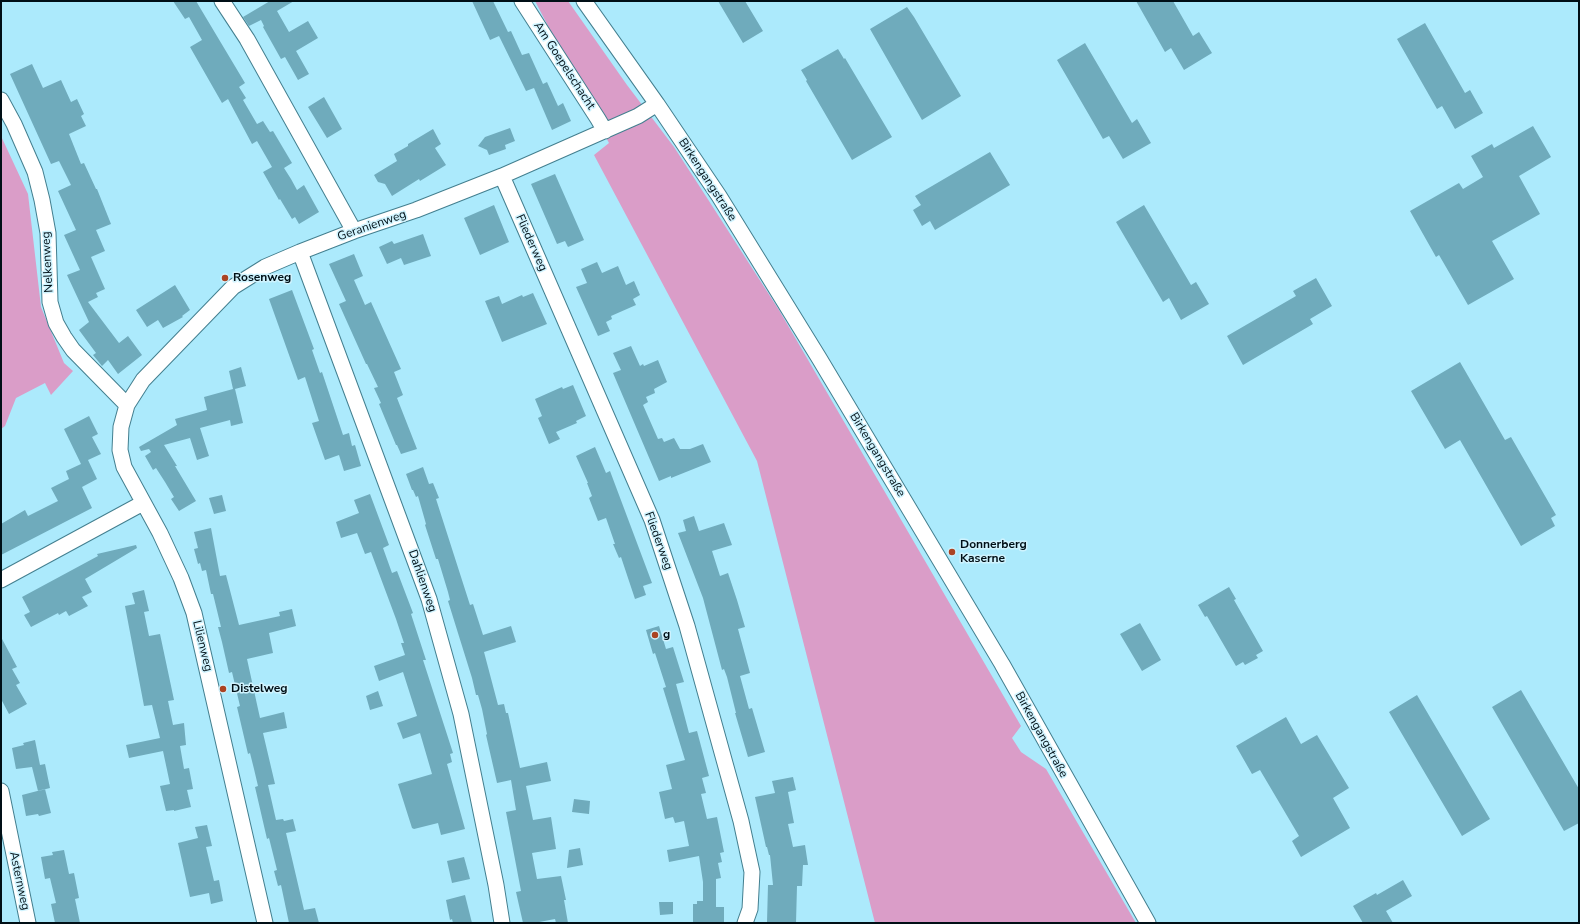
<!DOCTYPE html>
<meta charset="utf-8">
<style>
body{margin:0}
#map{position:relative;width:1580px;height:924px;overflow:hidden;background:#aceafc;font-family:"Nunito Sans",sans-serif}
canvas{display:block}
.frame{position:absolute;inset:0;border:2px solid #000f16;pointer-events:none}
</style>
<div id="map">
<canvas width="1580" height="924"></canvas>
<div class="frame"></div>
</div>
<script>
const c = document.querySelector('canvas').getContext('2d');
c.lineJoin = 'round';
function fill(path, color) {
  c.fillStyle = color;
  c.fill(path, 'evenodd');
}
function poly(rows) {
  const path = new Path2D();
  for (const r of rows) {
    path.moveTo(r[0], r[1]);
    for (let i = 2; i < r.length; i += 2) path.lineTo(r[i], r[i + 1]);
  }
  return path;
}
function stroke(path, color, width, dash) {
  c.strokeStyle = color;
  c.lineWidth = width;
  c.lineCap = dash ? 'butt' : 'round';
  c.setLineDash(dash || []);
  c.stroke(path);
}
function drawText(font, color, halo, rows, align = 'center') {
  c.font = font + ' "Nunito Sans",sans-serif';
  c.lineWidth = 3;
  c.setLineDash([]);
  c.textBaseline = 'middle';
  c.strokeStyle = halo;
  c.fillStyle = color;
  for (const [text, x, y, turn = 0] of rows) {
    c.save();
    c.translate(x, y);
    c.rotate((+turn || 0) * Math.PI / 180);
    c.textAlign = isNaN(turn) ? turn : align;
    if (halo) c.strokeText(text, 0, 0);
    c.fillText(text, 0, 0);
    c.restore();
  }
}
fill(poly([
 [535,1,568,1,627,85,674,147,709,201,779,310,1021,726,1012,738,1021,752,1046,769,1136,923,875,923,757,461,594,155,609,143],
 [1,136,28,194,41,307,64,363,73,371,51,395,45,383,16,398,5,426,1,429]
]), '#da9dc8');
fill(poly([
 [173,1,196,1,245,83,239,87,246,98,243,100,257,124,263,121,270,132,273,131,292,163,284,168,291,179,297,190,304,185,319,212,299,224,295,217,292,219,280,199,279,200,263,172,272,167,257,141,252,144,228,99,222,103,190,47,202,40,189,17,185,19],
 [270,1,294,1,277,11,289,32,308,21,318,38,296,51,309,74,298,80,285,57,281,59,263,27,264,26,261,20,249,26,243,17],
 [472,1,493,1,508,32,511,31,522,55,529,53,543,84,547,82,558,106,563,103,571,121,552,130,534,88,526,91,499,36,490,40],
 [718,1,745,1,763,31,743,43],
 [1136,1,1173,1,1193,36,1199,32,1212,53,1184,70,1171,48,1165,52],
 [907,7,914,17,961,96,922,120,870,29],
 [1425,23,1465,93,1470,90,1483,113,1455,129,1442,106,1437,109,1397,39],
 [1085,43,1132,123,1137,119,1151,143,1123,159,1109,136,1103,139,1057,60],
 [838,49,844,59,845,58,892,137,852,160,806,81,807,80,801,70],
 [32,64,43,88,61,80,71,102,77,99,84,114,81,116,86,126,69,134,81,164,84,163,96,189,97,189,111,224,96,230,105,251,91,257,105,289,96,293,98,297,88,302,119,343,128,336,142,355,118,374,108,360,102,366,93,355,96,353,79,330,89,322,67,275,80,270,64,235,76,230,58,191,71,185,59,161,51,164,10,74],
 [324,97,342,129,327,138,308,107],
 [1533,126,1551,157,1519,176,1540,214,1492,241,1514,279,1468,305,1439,255,1436,257,1410,211,1459,183,1463,189,1483,177,1471,156,1492,144,1494,148],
 [510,128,515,141,505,145,506,149,489,155,487,150,478,146,485,137],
 [433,129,441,144,435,148,446,165,420,181,419,179,392,196,385,184,378,182,374,175,397,161,394,154,408,146,408,144],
 [990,152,1010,185,935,230,930,221,922,226,913,210,921,205,915,196],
 [555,174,584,240,568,247,565,241,557,244,531,184],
 [494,205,509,242,480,255,464,218],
 [1144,205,1191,285,1196,282,1209,304,1181,320,1169,298,1163,302,1116,222],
 [423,234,431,256,404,265,401,258,387,264,379,247,392,241,394,244],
 [354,254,363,276,354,280,365,305,371,302,401,369,394,372,403,395,397,398,417,449,401,454,397,445,396,445,379,404,381,403,374,388,378,387,367,364,366,364,339,304,346,301,329,264],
 [597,262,602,273,618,266,626,285,634,281,640,295,633,299,636,305,611,316,612,319,606,322,610,331,598,336,576,287,587,283,581,269],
 [1316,278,1332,306,1310,319,1313,324,1243,365,1227,336,1296,296,1293,291],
 [175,285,190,310,182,316,183,317,163,328,158,320,147,327,136,310],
 [292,290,314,349,312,350,320,373,322,372,343,435,349,433,352,446,355,445,361,466,344,471,339,455,325,460,312,423,319,421,305,377,298,380,269,299],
 [533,293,547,324,502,342,485,301,499,296,502,304,522,295,523,297],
 [631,346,640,366,643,364,644,366,658,360,667,382,654,389,655,393,646,397,648,402,643,405,658,439,662,438,664,442,674,438,680,449,690,449,703,444,711,462,671,478,671,476,659,481,613,373,621,370,613,353],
 [1460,362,1505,440,1511,437,1556,515,1551,518,1555,526,1521,546,1460,440,1445,449,1411,391],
 [241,367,246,386,235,389,243,423,231,426,230,420,200,428,209,456,197,460,190,438,164,445,177,466,175,466,196,501,179,511,171,499,174,497,165,482,156,468,153,470,145,456,151,452,149,449,141,451,139,447,177,425,175,419,207,410,204,397,233,389,229,371],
 [573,385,586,416,576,421,577,423,556,432,560,439,549,444,538,418,542,416,535,399,562,387,563,389],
 [89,416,98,434,92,437,101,454,88,460,97,479,82,487,92,508,1,555,1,524,25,510,28,516,58,501,51,488,69,479,66,471,81,464,64,429],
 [595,447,606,473,610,471,652,583,643,586,646,595,635,599,621,557,619,558,613,544,615,544,606,518,598,521,589,498,592,496,587,483,588,483,576,456],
 [423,467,429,484,433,483,439,498,436,499,470,605,473,604,483,635,511,626,516,642,484,652,498,705,504,704,506,713,508,713,520,768,547,762,551,781,526,786,533,820,551,817,556,849,532,853,537,879,561,876,566,900,564,900,568,923,556,923,555,919,534,923,523,923,516,892,521,891,506,812,516,810,511,780,497,783,486,735,487,734,482,709,478,695,476,695,472,678,448,601,450,600,448,592,438,559,436,559,425,525,426,524,418,496,416,497,413,490,412,490,406,474],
 [370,494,389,545,383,548,392,573,397,571,413,613,411,614,426,660,423,660,453,753,450,754,452,762,447,764,465,829,441,835,438,823,414,829,412,828,398,784,432,774,420,733,403,739,397,723,417,716,403,672,379,681,374,666,405,655,401,643,404,643,396,619,371,552,365,554,357,533,341,538,336,522,359,513,354,500],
 [222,495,226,511,214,514,209,498],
 [694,516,699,531,724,523,732,545,712,551,720,576,728,573,737,600,745,627,738,629,750,673,740,676,749,709,752,708,765,752,748,757,735,713,736,713,727,677,724,669,722,670,703,598,678,533,686,531,683,520],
 [211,528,220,576,226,575,239,625,280,616,279,612,292,609,296,626,269,633,273,653,247,659,260,718,284,712,287,728,263,733,275,784,268,785,276,820,283,819,284,821,293,819,296,831,286,833,304,910,315,908,319,923,289,923,281,885,278,886,274,871,277,870,269,838,267,839,255,787,258,786,254,769,250,753,248,754,237,707,240,706,232,672,229,673,222,642,218,627,221,627,213,594,211,594,206,570,202,571,200,563,198,564,194,549,198,548,194,532],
 [136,545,137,548,85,579,92,592,82,597,88,606,69,616,66,611,59,615,58,613,31,627,24,615,30,612,22,597,98,556,97,554],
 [1229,587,1236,599,1234,600,1263,651,1256,655,1258,658,1245,665,1243,662,1236,666,1207,616,1205,617,1198,605],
 [144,590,149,611,144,612,149,636,160,634,174,700,168,701,173,725,184,723,186,745,180,746,184,769,189,768,193,789,187,790,191,807,174,811,174,810,166,811,160,786,170,784,163,751,129,758,126,745,160,738,152,705,144,706,125,606,135,604,132,593],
 [1140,623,1161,660,1142,671,1120,634],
 [659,626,666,649,673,647,684,682,676,684,689,733,697,731,709,776,702,778,706,793,701,794,707,819,717,817,724,852,720,853,722,862,718,863,721,878,716,879,716,907,724,907,724,923,693,923,693,904,697,904,697,901,703,901,703,882,699,856,669,862,667,850,689,846,684,821,675,823,673,817,665,819,659,792,672,789,666,765,685,760,663,688,666,687,655,653,653,654,646,630],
 [1,637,17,667,12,669,20,683,16,685,27,704,9,714,1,699],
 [1521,690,1579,789,1579,823,1564,831,1492,707],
 [378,691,383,706,370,710,366,696],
 [1417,695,1490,819,1462,836,1389,712],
 [1286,717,1301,744,1317,735,1349,788,1333,798,1350,828,1301,857,1292,841,1299,836,1260,770,1252,774,1236,746],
 [35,740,40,765,45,764,50,788,38,791,32,767,16,769,12,748,24,745,23,743],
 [793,777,796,790,788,792,794,823,788,824,793,847,805,845,808,865,803,865,802,886,797,886,796,923,773,923,767,922,768,885,773,885,770,855,769,855,767,847,766,847,755,797,775,793,772,781],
 [45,789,51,813,39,816,38,814,26,816,22,795],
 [574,799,590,801,589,814,572,812],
 [207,825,212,846,206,847,214,881,219,880,223,901,211,904,209,893,190,897,178,843,198,838,195,827],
 [580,848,583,865,567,868,569,850],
 [64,850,69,874,74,873,79,898,75,899,80,923,55,923,51,904,56,903,50,878,45,879,41,857,53,855,52,852],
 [464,857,470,879,452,883,447,861],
 [1403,880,1412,896,1386,911,1393,923,1363,923,1353,906,1376,893,1377,895],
 [465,895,472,923,453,923,452,919,450,920,446,900],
 [659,902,673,902,673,914,660,915]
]), '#6fabbc');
const minor = poly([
 [222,1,247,39,354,231],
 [522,1,598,119,605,131],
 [584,1,657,104,719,196,819,358,1002,664,1148,923],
 [1,100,14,124,35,172,42,200,48,233,50,302,56,323,64,337,73,350,127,405],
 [502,176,652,520,687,626,741,821,752,872,750,909,745,923],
 [300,252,429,599,461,714,496,885,502,923],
 [1,580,143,503],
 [1,791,28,923],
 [265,923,194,613,181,578,160,533,124,467,120,450,121,427,127,405,143,380,233,287,265,267,300,252,354,231,416,210,502,176,638,116,657,104]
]);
stroke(minor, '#437f8f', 17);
stroke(minor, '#fff', 15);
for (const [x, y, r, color] of [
 [225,278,4,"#ab4322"],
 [952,552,4,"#ab4322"],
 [655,635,4,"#ab4322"],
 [223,689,4,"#ab4322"]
]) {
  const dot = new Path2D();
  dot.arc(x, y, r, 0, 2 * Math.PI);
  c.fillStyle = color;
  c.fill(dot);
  stroke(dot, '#cff3fe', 1.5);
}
drawText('12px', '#000f16', '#cff3fe', [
 ["Am Goepelschacht",564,66,57],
 ["Birkengangstraße",707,180,57],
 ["Geranienweg",372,226,-19],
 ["Fliederweg",531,243,66],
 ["Nelkenweg",48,262,-93],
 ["Birkengangstraße",877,455,59],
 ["Fliederweg",658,541,70],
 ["Dahlienweg",422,581,71],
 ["Lilienweg",202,646,76],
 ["Birkengangstraße",1041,735,61],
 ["Asternweg",19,881,78]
]);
drawText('bold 12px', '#000f16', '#cff3fe', [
 ["Rosenweg",233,278],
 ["Donnerberg",960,545],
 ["Kaserne",960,559],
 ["g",663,635],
 ["Distelweg",231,689]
], 'left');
</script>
